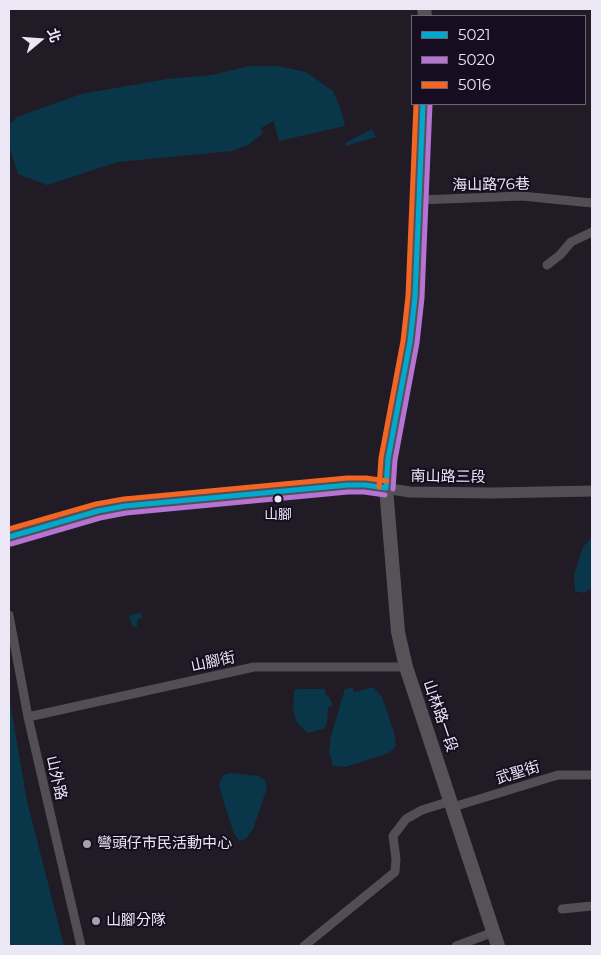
<!DOCTYPE html>
<meta charset="utf-8">
<style>
body{margin:0}
#map{position:relative;width:601px;height:955px;overflow:hidden;background:#201b25;font-family:Montserrat,"Noto Sans TC",sans-serif}
canvas{display:block}
.frame{position:absolute;inset:0;border:10px solid #ece7f4;pointer-events:none}
.legend{position:absolute;left:411px;top:15px;width:175px;height:90px;box-sizing:border-box;background:#160e20;border:1px solid #6c6575;margin:0;padding:6px 9px;list-style:none;font-size:15px;color:#ece7f4}
.legend li{display:flex;align-items:center;gap:10px;height:25px}
.legend b{width:25px;border:1px solid #6c6575}
.north{position:absolute;left:15px;top:15px;width:50px;height:50px;-webkit-text-stroke:4px #160e20;paint-order:stroke;rotate:72deg;font-size:14px;font-weight:700;line-height:20px;text-align:center;color:#ece7f4}
.north::after{content:'';display:block;margin:auto;width:18px;height:22px;background:#ece7f4;clip-path:polygon(50% 0,100% 100%,50% 72%,0 100%)}
</style>
<div id="map">
<canvas width="601" height="955"></canvas>
<div class="frame"></div>
<ul class="legend">
<li><b style="height:6px;background:#00a9ce"></b>5021</li>
<li><b style="height:6px;background:#b673d3"></b>5020</li>
<li><b style="height:6px;background:#f26522"></b>5016</li>
</ul>
<div class="north">北</div>
</div>
<script>
const c = document.querySelector('canvas').getContext('2d');
c.lineJoin = 'round';
function fill(path, color) {
  c.fillStyle = color;
  c.fill(path, 'evenodd');
}
function poly(rows) {
  const path = new Path2D();
  for (const r of rows) {
    path.moveTo(r[0], r[1]);
    for (let i = 2; i < r.length; i += 2) path.lineTo(r[i], r[i + 1]);
  }
  return path;
}
function stroke(path, color, width, dash) {
  c.strokeStyle = color;
  c.lineWidth = width;
  c.lineCap = dash ? 'butt' : 'round';
  c.setLineDash(dash || []);
  c.stroke(path);
}
function drawText(font, color, halo, rows, align = 'center') {
  c.font = font + ' Montserrat,"Noto Sans TC",sans-serif';
  c.lineWidth = 4;
  c.setLineDash([]);
  c.textBaseline = 'middle';
  c.strokeStyle = halo;
  c.fillStyle = color;
  for (const [text, x, y, turn = 0] of rows) {
    c.save();
    c.translate(x, y);
    c.rotate((+turn || 0) * Math.PI / 180);
    c.textAlign = isNaN(turn) ? turn : align;
    if (halo) c.strokeText(text, 0, 0);
    c.fillText(text, 0, 0);
    c.restore();
  }
}
fill(poly([
 [249,66,278,66,306,72,333,91,341,110,345,126,279,141,274,121,261,128,263,133,248,145,232,151,118,162,47,185,18,174,9,146,9,125,17,117,81,94,167,79,212,75],
 [372,129,376,137,346,146,345,143],
 [592,537,592,588,584,593,575,591,574,575,583,547],
 [138,613,141,613,142,617,137,621,137,626,133,627,129,618,131,615],
 [373,687,382,697,394,732,396,746,390,752,377,757,345,767,333,766,329,752,331,736,345,689,351,688,353,688,354,692,359,691],
 [297,689,325,689,326,695,329,697,332,704,332,706,328,708,327,724,323,729,308,733,297,723,293,708,294,691],
 [9,696,27,801,64,946,9,946],
 [231,773,258,776,265,780,267,788,253,829,246,839,239,841,233,831,219,786,221,779,224,775]
]), '#093749');
stroke(poly([
 [419,200,522,196,592,203],
 [547,265,560,255,571,242,592,232],
 [9,615,28,717,81,946],
 [28,717,254,667,406,667],
 [453,807,558,775,592,775],
 [562,909,592,906],
 [304,946,395,872,396,859,393,836,406,819,422,810,451,801],
 [456,946,494,932]
]), '#514e55', 9);
stroke(poly([
 [9,537,98,511,125,506,348,485,365,485,410,492,493,493,592,491]
]), '#514e55', 11);
stroke(poly([
 [424,9,425,16],
 [423,104,415,297,410,342,388,459,386,488,398,632,406,667,498,946]
]), '#575158', 14);
stroke(poly([
 [386,488,388,459,410,342,415,297,423,104],
 [9,537,98,511,125,506,348,485,365,485,386,488]
]), '#00a9ce', 5);
stroke(poly([
 [393,489,395,460,417,343,422,298,430,104],
 [11,544,100,518,126,513,348,492,364,492,385,495]
]), '#b673d3', 5);
stroke(poly([
 [379,487,381,458,403,341,408,296,416,104],
 [9,529,96,504,124,499,347,478,366,478,387,481]
]), '#f26522', 5);
for (const [x, y, r, color] of [
 [278,499,4.5,"#ece7f4"],
 [87,844,5,"#a5a0ac"],
 [96,921,5,"#a5a0ac"]
]) {
  const dot = new Path2D();
  dot.arc(x, y, r, 0, 2 * Math.PI);
  c.fillStyle = color;
  c.fill(dot);
  stroke(dot, '#160e20', 2);
}
drawText('14px', '#ece7f4', '#160e20', [
 ["山腳",278,515]
]);
drawText('15px', '#ece7f4', '#160e20', [
 ["海山路76巷",491,185,-1],
 ["南山路三段",448,477,1],
 ["山腳街",213,662,-12],
 ["山林路一段",440,716,71],
 ["武聖街",518,773,-17],
 ["山外路",56,778,77]
]);
drawText('15px', '#ece7f4', '#160e20', [
 ["彎頭仔市民活動中心",97,844],
 ["山腳分隊",106,921]
], 'left');
</script>
